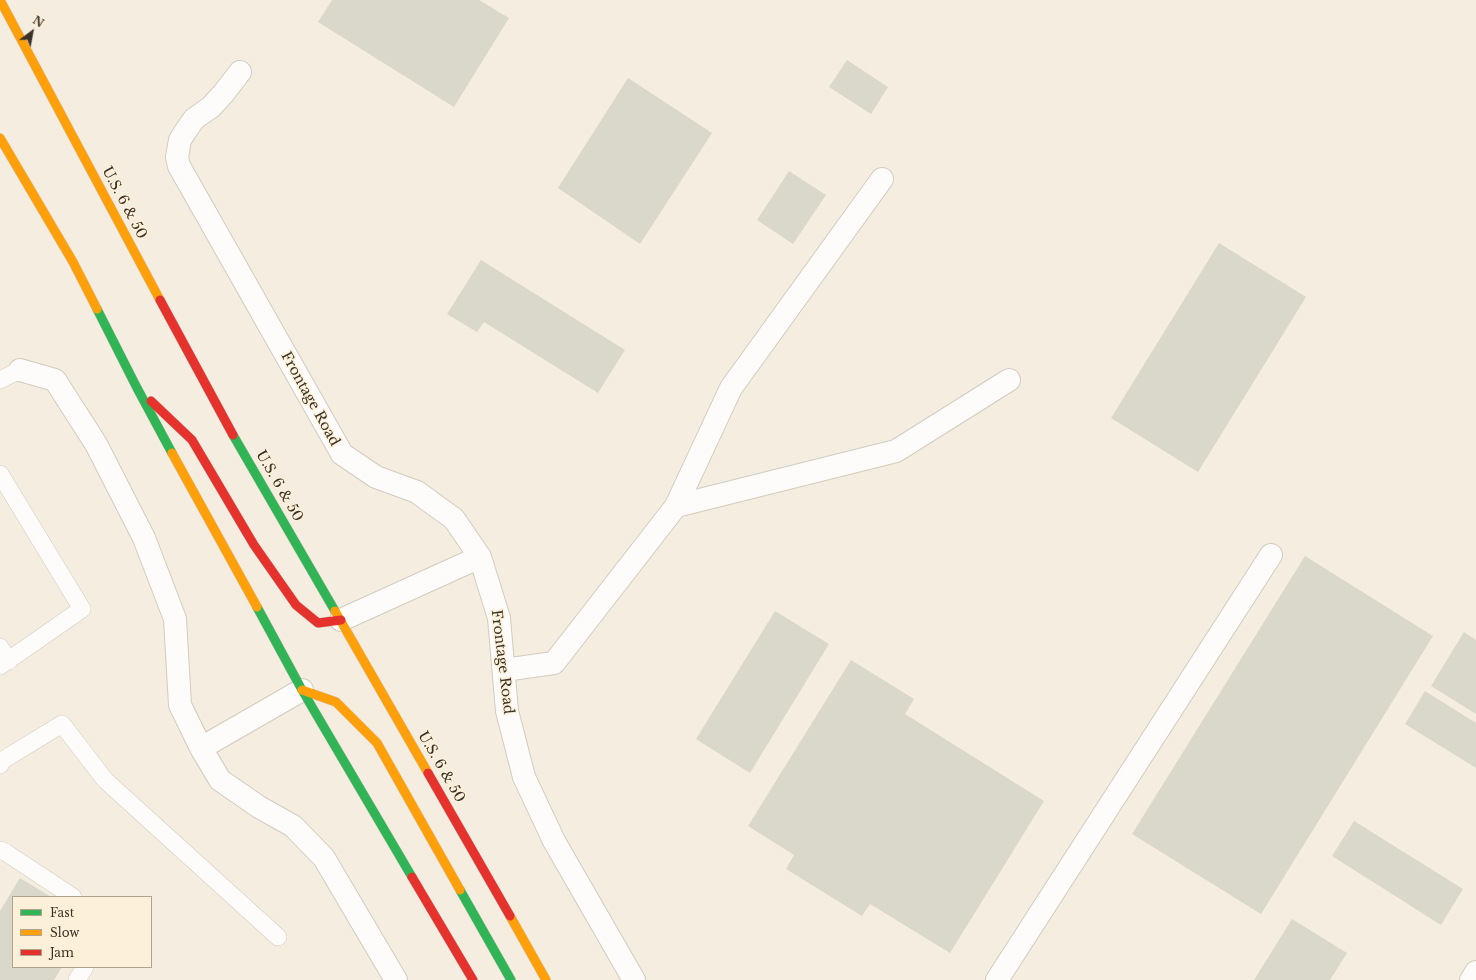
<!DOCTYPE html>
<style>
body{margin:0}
#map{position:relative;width:1476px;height:980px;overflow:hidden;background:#f5ede0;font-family:"Libre Baskerville",serif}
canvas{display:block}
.legend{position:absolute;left:12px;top:896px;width:140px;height:72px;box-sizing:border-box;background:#fdf0d8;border:1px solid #afa491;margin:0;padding:5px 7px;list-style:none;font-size:12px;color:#393227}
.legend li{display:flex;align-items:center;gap:8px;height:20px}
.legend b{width:20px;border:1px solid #afa491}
.north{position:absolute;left:12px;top:12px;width:40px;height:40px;-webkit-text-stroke:3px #fdf0d8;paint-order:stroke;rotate:32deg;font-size:11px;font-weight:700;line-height:16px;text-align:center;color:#393227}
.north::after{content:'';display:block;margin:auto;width:14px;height:18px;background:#393227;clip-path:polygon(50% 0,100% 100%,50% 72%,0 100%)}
</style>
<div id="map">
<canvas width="1476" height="980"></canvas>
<ul class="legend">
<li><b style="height:5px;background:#30b455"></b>Fast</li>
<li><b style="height:5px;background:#ff9f0a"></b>Slow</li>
<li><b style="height:5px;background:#e5322d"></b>Jam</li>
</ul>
<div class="north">N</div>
</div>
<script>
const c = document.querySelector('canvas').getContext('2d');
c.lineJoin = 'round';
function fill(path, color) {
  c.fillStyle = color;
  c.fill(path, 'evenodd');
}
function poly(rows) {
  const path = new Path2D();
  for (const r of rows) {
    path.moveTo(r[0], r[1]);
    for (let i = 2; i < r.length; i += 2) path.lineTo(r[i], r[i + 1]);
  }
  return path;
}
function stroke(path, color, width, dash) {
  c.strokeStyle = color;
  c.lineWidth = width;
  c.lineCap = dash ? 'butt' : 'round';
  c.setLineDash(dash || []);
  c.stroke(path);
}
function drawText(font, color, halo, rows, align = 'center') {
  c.font = font + ' "Libre Baskerville",serif';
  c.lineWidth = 3;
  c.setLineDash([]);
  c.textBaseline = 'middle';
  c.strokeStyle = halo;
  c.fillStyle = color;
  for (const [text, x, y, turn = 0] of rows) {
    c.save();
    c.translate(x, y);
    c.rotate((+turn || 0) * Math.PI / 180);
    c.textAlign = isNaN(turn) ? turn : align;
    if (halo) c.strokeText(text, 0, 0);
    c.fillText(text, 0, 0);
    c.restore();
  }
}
fill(poly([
 [332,0,479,0,509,18,454,107,318,22],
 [847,60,888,87,871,114,829,87],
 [628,78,712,133,640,244,558,188],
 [789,171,826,195,793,244,757,220],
 [1219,243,1306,297,1198,472,1111,418],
 [481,260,625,350,598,393,484,322,477,332,447,314],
 [1305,556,1433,636,1261,914,1132,834],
 [775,611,829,644,750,773,696,739],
 [1464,632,1476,640,1476,714,1431,686],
 [851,660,914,699,905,714,1044,801,950,953,870,904,862,916,786,869,794,855,748,826],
 [1425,691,1476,723,1476,768,1405,724],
 [1354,821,1463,889,1441,925,1332,856],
 [20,878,51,897,13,897,13,967,62,967,54,980,0,980,0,911],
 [1292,919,1347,953,1330,980,1254,980]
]), '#dad7cb');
const lane = poly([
 [0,380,20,370],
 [0,474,82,609,0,666],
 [0,647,9,661],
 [0,765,3,760,62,724,105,780,278,937],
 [0,850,5,852,73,897],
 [77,980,85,967]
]);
const street = poly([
 [240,72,223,94,211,107,194,119,185,132,180,140,177,157,179,166,342,454,376,477,417,492,454,519,480,557,499,618,507,711,524,777,554,841,634,980],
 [20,370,55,380,96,444,144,538,175,619,180,705,201,748,220,780,259,807,293,826,324,858,396,980],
 [676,506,731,388,882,179],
 [341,620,480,557],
 [504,670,554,663,676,506,896,451,1009,380],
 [201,748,302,690],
 [997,980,1271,555],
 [1471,980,1476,972]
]);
const fast = poly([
 [97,309,137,388,172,453],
 [233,435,335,611],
 [257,607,302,690,412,877],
 [460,890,511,980]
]);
const slow = poly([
 [0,0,160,300],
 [0,138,73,262,97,309],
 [172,453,257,607],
 [335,611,428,773],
 [302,690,336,702,377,743,460,890],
 [510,916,546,980]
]);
const jam = poly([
 [160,300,233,435],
 [151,401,192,440,254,545,296,605,318,623,341,620],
 [428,773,510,916],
 [412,877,473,980]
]);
stroke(lane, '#d2cbbf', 18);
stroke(street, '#d2cbbf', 24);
stroke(fast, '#d2cbbf', 10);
stroke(slow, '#d2cbbf', 10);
stroke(jam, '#d2cbbf', 10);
stroke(lane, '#fefcfa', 17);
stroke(street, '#fefcfa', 22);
stroke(fast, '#30b455', 9);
stroke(slow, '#ff9f0a', 9);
stroke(jam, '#e5322d', 9);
drawText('14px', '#393227', '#fdf0d8', [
 ["U.S. 6 & 50",124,203,62],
 ["Frontage Road",310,399,61],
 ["U.S. 6 & 50",279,486,60],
 ["Frontage Road",502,662,83],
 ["U.S. 6 & 50",441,767,60]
]);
</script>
